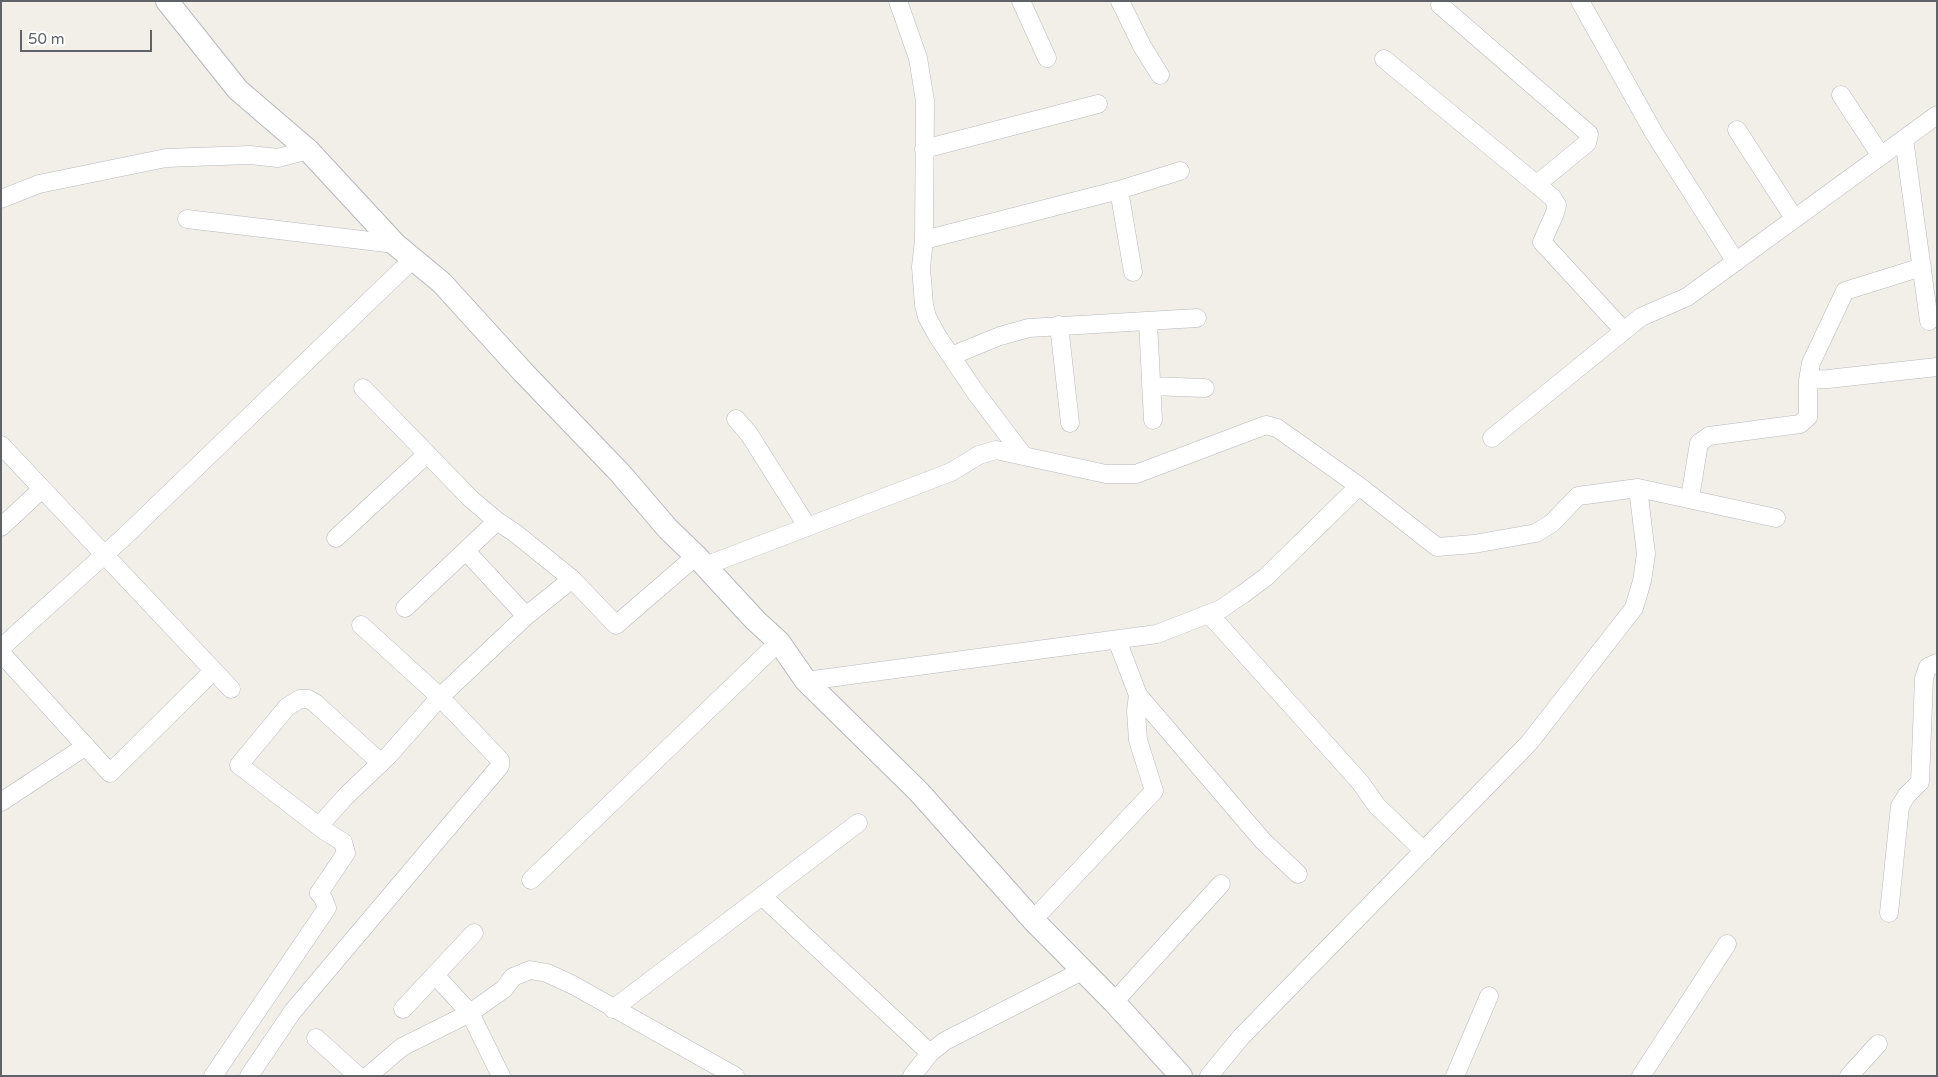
<!DOCTYPE html>
<style>
body{margin:0}
#map{position:relative;width:1938px;height:1077px;overflow:hidden;background:#f1efe8;font-family:"Varela Round",sans-serif}
canvas{display:block}
.frame{position:absolute;inset:0;border:2px solid #5f6368;pointer-events:none}
.scale{position:absolute;left:20px;top:30px;width:132px;height:22px;box-sizing:border-box;border:2px solid #5f6368;border-top:0;padding-left:6px;font-size:15px;line-height:18px;white-space:nowrap;color:#5f6368;-webkit-text-stroke:4px #fff;paint-order:stroke}
</style>
<div id="map">
<canvas width="1938" height="1077"></canvas>
<div class="frame"></div>
<div class="scale">50 m</div>
</div>
<script>
const c = document.querySelector('canvas').getContext('2d');
c.lineJoin = 'round';
function poly(rows) {
  const path = new Path2D();
  for (const r of rows) {
    path.moveTo(r[0], r[1]);
    for (let i = 2; i < r.length; i += 2) path.lineTo(r[i], r[i + 1]);
  }
  return path;
}
function stroke(path, color, width, dash) {
  c.strokeStyle = color;
  c.lineWidth = width;
  c.lineCap = dash ? 'butt' : 'round';
  c.setLineDash(dash || []);
  c.stroke(path);
}
const minor = poly([
 [898,1,918,58,925,101,924,240,921,267,924,305,927,317,938,337,976,393,1023,455],
 [1021,1,1047,58],
 [1120,1,1142,46,1160,75],
 [1580,1,1654,133,1736,262],
 [1440,5,1589,134,1587,143,1537,184],
 [1384,59,1552,197,1557,205,1555,213,1542,242,1624,331],
 [1841,95,1881,156],
 [1737,130,1794,218],
 [1904,139,1929,321],
 [924,149,1098,104],
 [1119,190,1133,272],
 [1,199,39,184,166,158,250,155,278,158,308,150],
 [187,219,395,244],
 [924,240,1119,190,1180,171],
 [1148,321,1153,420],
 [1059,325,1070,423],
 [951,356,1000,336,1029,328,1197,318],
 [1808,380,1828,379,1937,367],
 [1151,386,1205,388],
 [363,388,471,499,497,521,515,533,572,579,616,625,696,556],
 [736,419,749,434,807,526],
 [1492,438,1641,317,1687,297,1937,115],
 [1,445,231,689],
 [1690,498,1699,443,1709,436,1800,424,1808,417,1808,380,1811,363,1845,291,1922,267],
 [1,527,42,489],
 [336,538,427,454],
 [466,551,526,616],
 [705,566,951,472,979,455,996,450,1106,474,1136,474,1266,425,1277,428,1359,486,1437,547,1474,544,1536,533,1552,523,1578,496,1638,488,1776,518],
 [405,608,497,521],
 [1209,614,1360,782,1377,806,1424,851],
 [1117,640,1138,695,1263,841,1298,874],
 [1,648,123,538,413,259],
 [1,653,110,773,213,671],
 [806,681,1157,634,1221,609,1243,594,1266,577,1359,486],
 [1,802,86,746],
 [319,826,346,796,389,755,440,697,526,616,572,579],
 [531,880,779,642],
 [762,896,930,1053],
 [1889,913,1900,806,1907,795,1920,782,1924,678,1928,667,1937,663],
 [1033,920,1154,791,1138,740,1136,711,1138,695],
 [435,975,470,1013,501,1076],
 [1114,1002,1221,884],
 [403,1009,474,933],
 [613,1009,858,823],
 [316,1038,358,1076],
 [213,1076,327,908,323,898,319,893,346,853,343,842,325,831,239,765,287,707,300,699,308,699,315,703,381,763],
 [249,1076,293,1011,500,766,500,760,440,697,361,625],
 [368,1076,402,1047,470,1013,504,989,513,977,530,970,547,973,573,985,735,1076],
 [912,1076,930,1053,945,1041,1082,971],
 [1209,1076,1241,1037,1529,743,1634,608,1642,581,1646,554,1638,488],
 [1455,1076,1489,996],
 [1641,1076,1727,944],
 [1849,1076,1878,1044]
]);
const tertiary = poly([
 [167,1,238,90,308,150,395,244,442,283,523,372,620,473,668,529,696,556,755,620,779,642,806,681,919,792,1033,920,1114,1002,1181,1076]
]);
stroke(minor, '#b5b8bc', 19);
stroke(tertiary, '#b5b8bc', 24);
stroke(minor, '#fff', 18);
stroke(tertiary, '#fff', 22);
</script>
